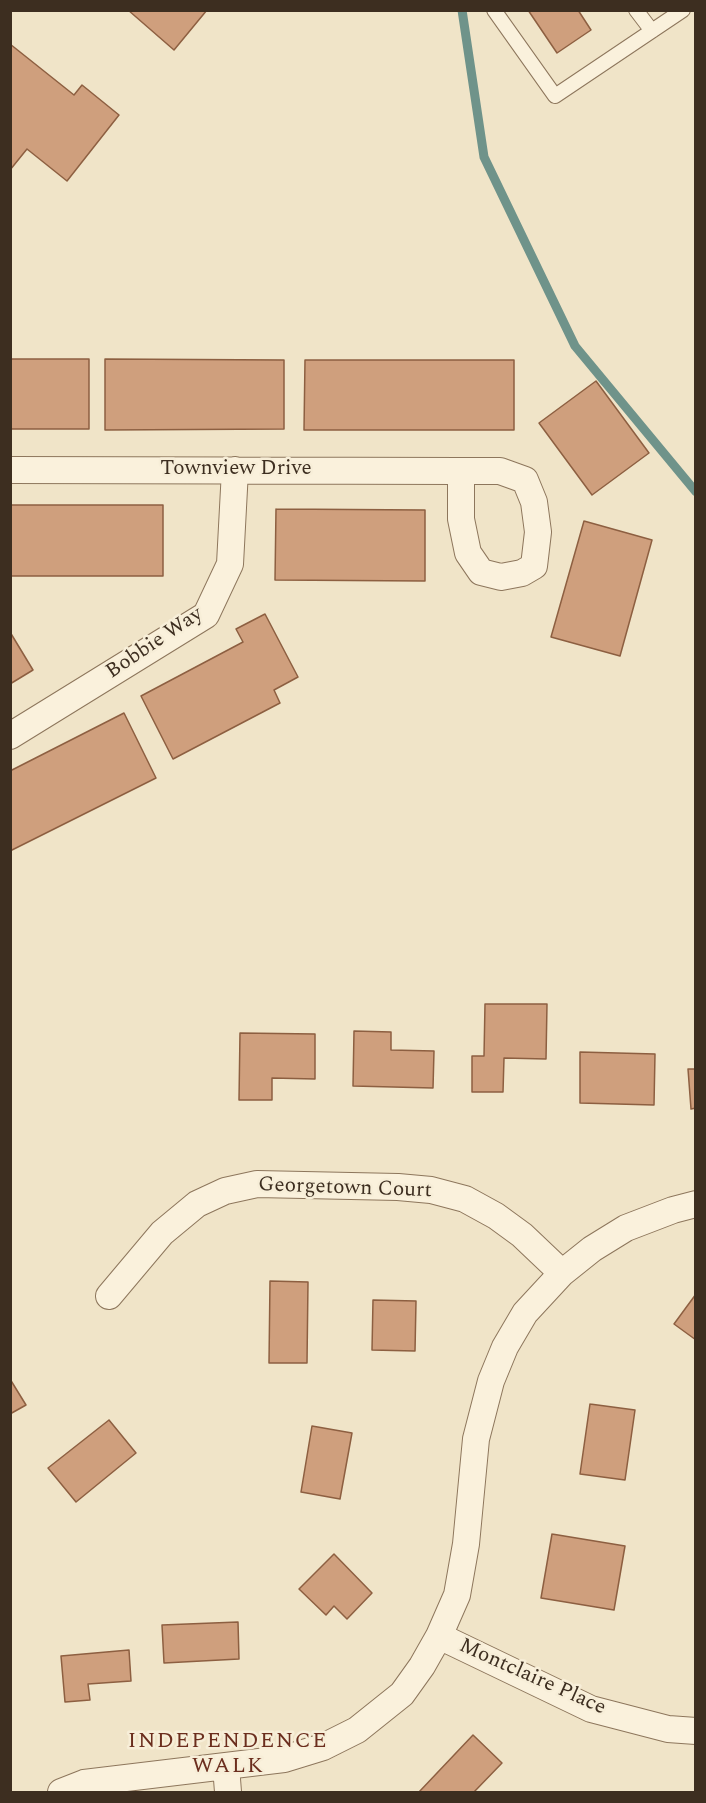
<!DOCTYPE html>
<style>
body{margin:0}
#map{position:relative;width:706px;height:1803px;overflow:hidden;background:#f0e4c8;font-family:Spectral,serif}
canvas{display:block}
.frame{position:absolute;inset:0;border:12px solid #3d2e20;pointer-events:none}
</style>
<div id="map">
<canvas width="706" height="1803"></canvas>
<div class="frame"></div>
</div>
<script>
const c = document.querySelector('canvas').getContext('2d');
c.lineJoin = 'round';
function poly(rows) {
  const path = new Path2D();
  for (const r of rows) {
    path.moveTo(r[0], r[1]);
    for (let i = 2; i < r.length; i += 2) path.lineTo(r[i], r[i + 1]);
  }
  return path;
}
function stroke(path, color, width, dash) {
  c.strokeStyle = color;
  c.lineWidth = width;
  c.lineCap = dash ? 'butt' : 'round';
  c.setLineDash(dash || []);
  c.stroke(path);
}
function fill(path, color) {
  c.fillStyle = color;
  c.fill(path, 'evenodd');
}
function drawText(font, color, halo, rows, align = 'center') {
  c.font = font + ' Spectral,serif';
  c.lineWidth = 5;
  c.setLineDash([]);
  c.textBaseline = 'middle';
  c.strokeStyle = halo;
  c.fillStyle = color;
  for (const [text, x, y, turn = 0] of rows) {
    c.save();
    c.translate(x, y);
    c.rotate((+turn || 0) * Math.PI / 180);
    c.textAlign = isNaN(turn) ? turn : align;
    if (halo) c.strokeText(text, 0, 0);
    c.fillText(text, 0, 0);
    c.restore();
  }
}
stroke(poly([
 [462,10,484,157,575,346,696,492]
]), '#6f938a', 9);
const building = poly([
 [128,10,207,10,174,50,128,10],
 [528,10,578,10,591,30,557,53,528,10],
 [10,44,74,95,82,85,119,115,67,181,27,149,10,170,10,44],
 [10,359,89,359,89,429,10,429,10,359],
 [105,359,284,360,284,429,105,430,105,359],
 [305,360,514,360,514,430,304,430,305,360],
 [596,381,649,453,592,495,539,423,596,381],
 [10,505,163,505,163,576,10,576,10,505],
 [276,509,425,510,425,581,275,580,276,509],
 [584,521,652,540,620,656,551,637,584,521],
 [265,614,298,677,274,690,280,703,173,759,141,696,243,642,236,629,265,614],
 [10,632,33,670,10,684,10,632],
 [124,713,156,778,10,851,10,771,124,713],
 [485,1004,547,1004,546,1059,504,1058,503,1092,472,1092,472,1056,484,1056,485,1004],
 [354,1031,391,1032,391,1050,434,1051,433,1088,353,1086,354,1031],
 [240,1033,315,1034,315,1079,272,1078,272,1100,239,1100,240,1033],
 [580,1052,655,1054,654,1105,580,1103,580,1052],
 [688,1069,696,1069,696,1108,691,1109,688,1069],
 [270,1281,308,1282,307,1363,269,1363,270,1281],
 [696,1294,696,1340,674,1324,696,1294],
 [373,1300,416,1301,415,1351,372,1350,373,1300],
 [10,1379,26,1405,10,1414,10,1379],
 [590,1404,635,1410,625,1480,580,1474,590,1404],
 [109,1420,136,1453,76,1502,48,1468,109,1420],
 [312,1426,352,1433,340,1499,301,1492,312,1426],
 [552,1534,625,1546,614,1610,541,1598,552,1534],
 [334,1554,372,1593,347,1619,334,1606,326,1615,299,1589,334,1554],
 [238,1622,239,1659,164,1663,162,1625,238,1622],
 [129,1650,131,1681,88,1684,90,1700,65,1702,61,1656,129,1650],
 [473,1735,502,1763,474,1792,419,1792,473,1735]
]);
fill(building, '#cf9f7d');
stroke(building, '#8d5f41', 1.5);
const service = poly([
 [494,10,555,96,683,10],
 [636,10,652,31]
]);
const minor = poly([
 [10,470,461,471,500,471,525,480,534,502,538,532,534,566,522,573,501,577,481,572,468,553,461,519,461,471],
 [10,736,206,615,230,564,235,470],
 [109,1296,162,1233,197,1204,225,1191,257,1184,398,1187,431,1190,465,1199,496,1216,522,1235,562,1273],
 [439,1636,591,1709,668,1729,696,1731],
 [226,1766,228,1792],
 [61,1792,84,1783,284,1759,323,1747,357,1730,402,1694,422,1666,439,1636,457,1595,466,1544,476,1439,491,1381,505,1347,525,1313,562,1273,592,1249,626,1228,673,1210,696,1204]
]);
stroke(service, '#8d765c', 16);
stroke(minor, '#8d765c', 28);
stroke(service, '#faf1dc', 14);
stroke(minor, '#faf1dc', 26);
drawText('21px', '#3d2e20', '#f7eed8', [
 ["Townview Drive",236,470],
 ["Bobbie Way",155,644,-34],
 ["Georgetown Court",345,1189,2],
 ["Montclaire Place",532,1678,24]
]);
c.letterSpacing = '1.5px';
drawText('22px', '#6b2e1e', '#f7eed8', [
 ["INDEPENDENCE",228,1743],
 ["WALK",228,1768]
]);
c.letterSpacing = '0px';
</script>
